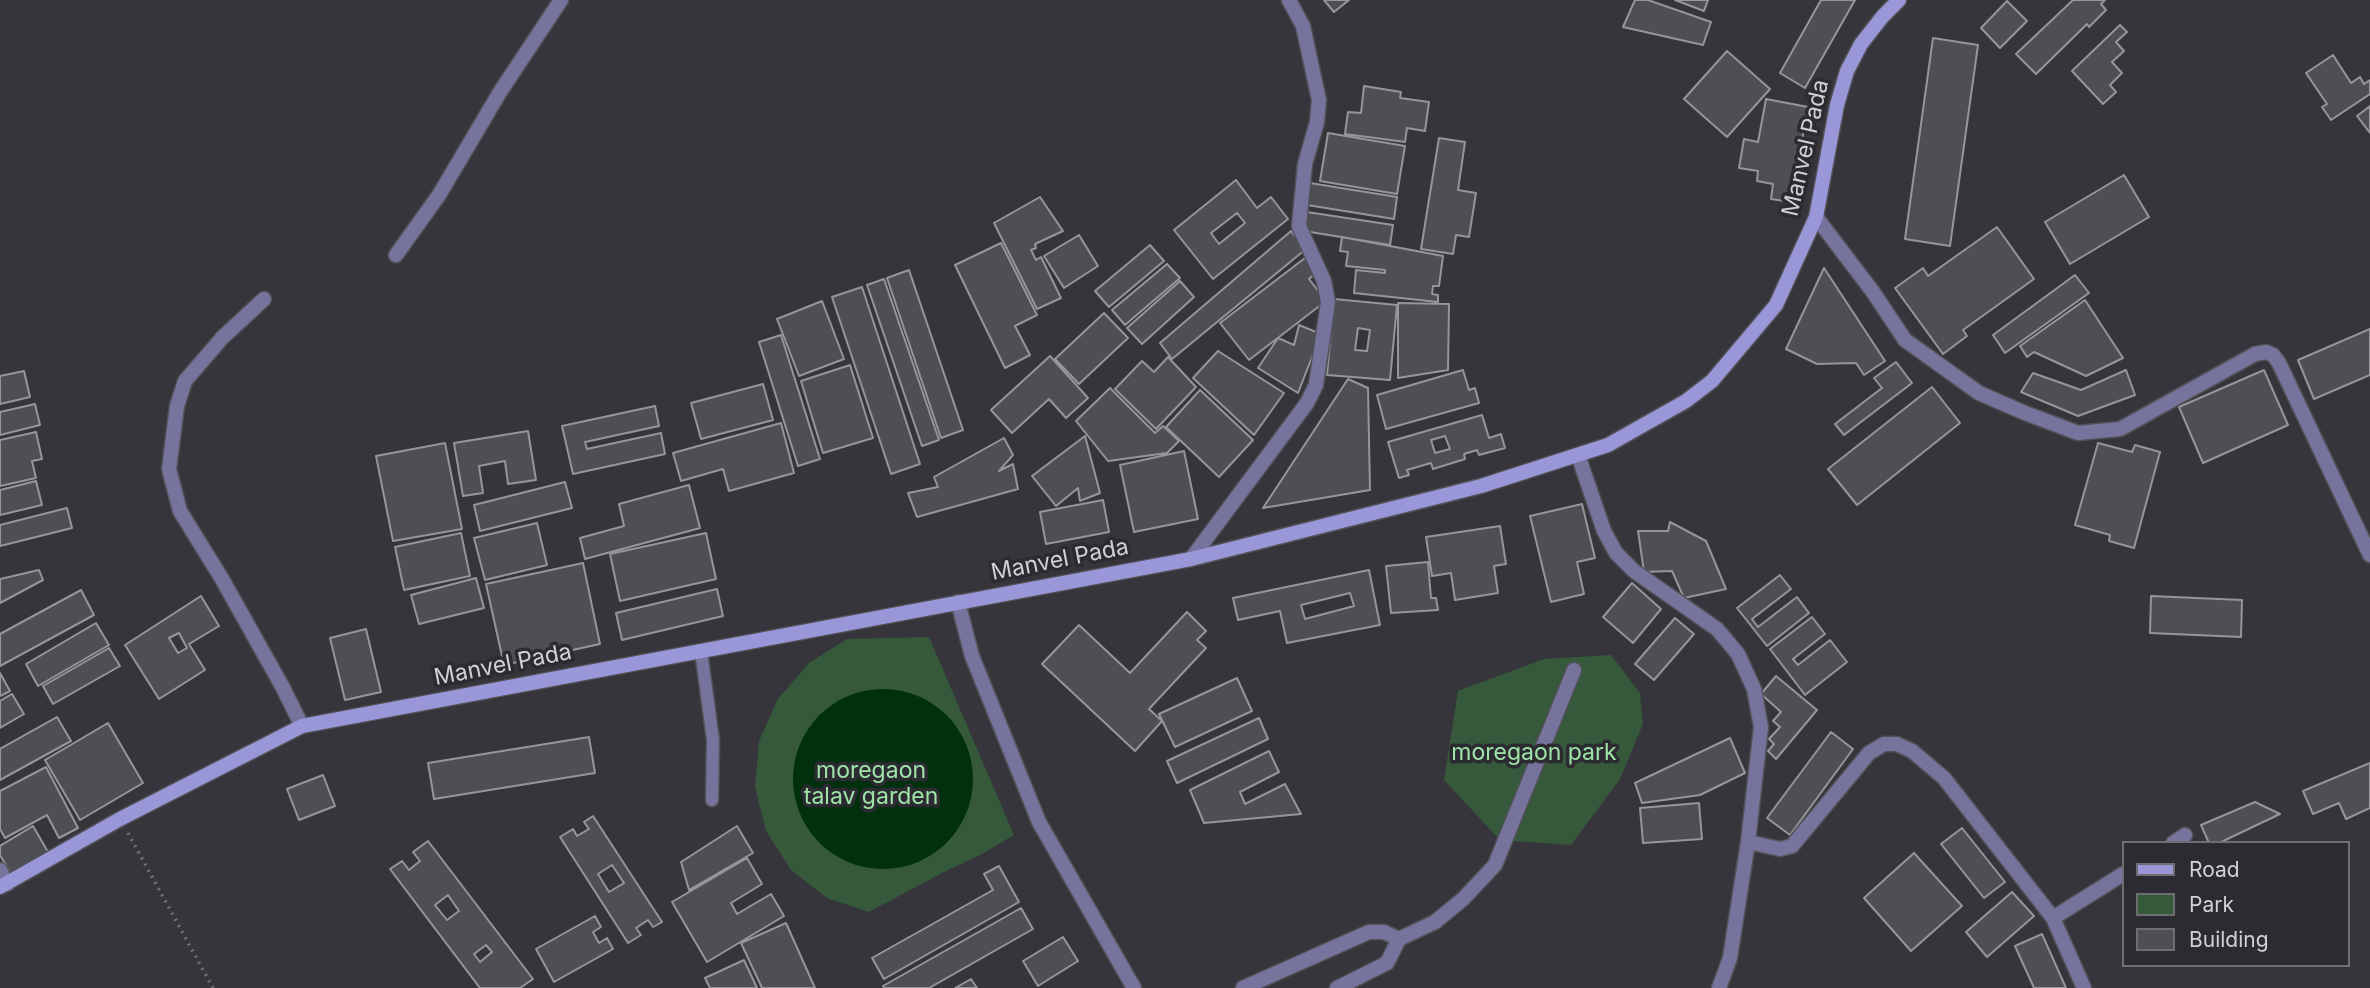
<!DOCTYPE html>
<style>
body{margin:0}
#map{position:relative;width:2370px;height:988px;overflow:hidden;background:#35353b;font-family:Inter,sans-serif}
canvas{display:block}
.legend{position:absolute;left:2122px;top:841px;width:228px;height:126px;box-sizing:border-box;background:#2b2b31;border:2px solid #6d6d72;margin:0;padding:9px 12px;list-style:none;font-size:21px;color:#d1d1d4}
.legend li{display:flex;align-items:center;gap:14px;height:35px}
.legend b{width:35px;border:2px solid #6d6d72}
</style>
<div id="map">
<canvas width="2370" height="988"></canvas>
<ul class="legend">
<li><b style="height:9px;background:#9997d8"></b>Road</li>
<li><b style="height:19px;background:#35593a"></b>Park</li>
<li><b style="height:19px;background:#4e4e55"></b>Building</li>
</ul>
</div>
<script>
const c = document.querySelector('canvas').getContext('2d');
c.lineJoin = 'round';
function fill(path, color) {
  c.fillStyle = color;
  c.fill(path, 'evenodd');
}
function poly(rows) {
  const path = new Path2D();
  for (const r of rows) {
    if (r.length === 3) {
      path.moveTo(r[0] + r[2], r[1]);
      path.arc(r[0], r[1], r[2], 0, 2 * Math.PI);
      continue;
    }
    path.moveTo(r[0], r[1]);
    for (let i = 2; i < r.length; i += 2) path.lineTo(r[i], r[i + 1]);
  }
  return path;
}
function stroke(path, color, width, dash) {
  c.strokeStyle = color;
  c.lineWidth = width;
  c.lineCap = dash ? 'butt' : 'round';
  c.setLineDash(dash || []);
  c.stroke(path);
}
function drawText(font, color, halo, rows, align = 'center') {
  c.font = font + ' Inter,sans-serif';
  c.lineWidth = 7;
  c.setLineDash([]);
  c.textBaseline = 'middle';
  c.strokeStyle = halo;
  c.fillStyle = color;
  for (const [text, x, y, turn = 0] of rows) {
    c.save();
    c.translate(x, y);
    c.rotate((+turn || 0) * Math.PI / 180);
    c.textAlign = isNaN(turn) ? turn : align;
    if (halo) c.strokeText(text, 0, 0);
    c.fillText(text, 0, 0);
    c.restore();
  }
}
fill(poly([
 [929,637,1014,835,982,854,944,872,869,912,827,898,791,870,766,831,755,787,759,741,778,699,809,663,847,639],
 [1611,655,1640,693,1643,724,1620,779,1571,845,1500,840,1444,780,1458,691,1544,659]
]), '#35593a');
fill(poly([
 [883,779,90]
]), '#00300d');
const building = poly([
 [1324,0,1349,0,1334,12,1324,0],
 [1635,0,1648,0,1711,22,1703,45,1623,27,1635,0],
 [1675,0,1708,0,1704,11,1675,0],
 [1821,0,1855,0,1805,88,1780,73,1821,0],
 [2073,0,2105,0,2101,4,2106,10,2089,27,2087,24,2036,74,2016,54,2073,0],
 [2007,1,2027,21,2000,48,1981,28,2007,1],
 [2120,25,2127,32,2116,42,2124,51,2112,62,2122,73,2110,85,2116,92,2103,104,2072,71,2120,25],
 [1933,38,1978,45,1950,246,1905,239,1933,38],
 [1727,51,1770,89,1727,137,1684,99,1727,51],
 [2333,55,2351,83,2360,77,2364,84,2370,80,2370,94,2331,120,2322,107,2327,104,2306,73,2333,55],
 [1364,86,1401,92,1400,98,1429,102,1425,131,1407,128,1405,142,1345,134,1348,112,1361,113,1364,86],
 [1766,99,1808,107,1791,202,1771,199,1773,184,1757,181,1758,171,1739,168,1744,139,1758,142,1766,99],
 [2370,106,2370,133,2357,116,2370,106],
 [1328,133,1405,146,1397,194,1320,181,1328,133],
 [1439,138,1465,142,1458,190,1476,193,1469,237,1456,235,1453,254,1421,249,1439,138],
 [2124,175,2149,217,2070,264,2045,222,2124,175],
 [1236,180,1257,208,1271,197,1288,219,1213,279,1174,230,1236,180],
 [1237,213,1245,223,1219,244,1211,233,1237,213],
 [1310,183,1397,197,1394,219,1307,205,1310,183],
 [1040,197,1063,231,1035,244,1036,248,1031,250,1036,260,1041,257,1061,298,1037,309,994,223,1040,197],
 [1307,212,1393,225,1390,245,1304,231,1307,212],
 [1997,227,2034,279,1963,330,1967,336,1943,354,1895,288,1923,268,1928,276,1997,227],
 [1291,231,1306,249,1172,359,1160,343,1291,231],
 [1079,235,1098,266,1064,288,1044,256,1079,235],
 [1342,237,1443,256,1439,286,1433,286,1432,294,1438,295,1438,302,1354,293,1356,270,1385,273,1385,270,1346,266,1348,252,1340,251,1342,237],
 [1001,243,1037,315,1015,326,1030,355,1005,368,955,265,1001,243],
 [1150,245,1164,261,1109,307,1095,291,1150,245],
 [1305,258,1317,272,1309,279,1326,301,1249,360,1220,323,1305,258],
 [1167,264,1180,278,1125,325,1112,310,1167,264],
 [1824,268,1885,361,1864,375,1856,363,1817,364,1786,349,1824,268],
 [909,270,963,430,941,438,887,278,909,270],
 [2075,275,2089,293,2005,353,1993,335,2075,275],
 [884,279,939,440,922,446,867,285,884,279],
 [1180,281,1194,297,1142,344,1127,328,1180,281],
 [862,287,920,464,891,474,832,297,862,287],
 [1334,299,1397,305,1390,380,1327,375,1334,299],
 [1358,328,1370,330,1367,351,1355,350,1358,328],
 [2085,300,2123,358,2086,376,2034,352,2027,357,2020,346,2085,300],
 [822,301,844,359,799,376,777,319,822,301],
 [1398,303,1449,304,1448,370,1398,378,1398,303],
 [1104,313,1128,338,1079,384,1055,359,1104,313],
 [1299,325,1321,334,1298,393,1258,368,1278,338,1294,345,1299,325],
 [2370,329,2370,375,2314,399,2298,360,2370,329],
 [781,335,820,459,798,466,759,342,781,335],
 [1218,351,1284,393,1254,435,1193,378,1218,351],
 [1050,356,1088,398,1066,418,1049,399,1012,433,991,410,1050,356],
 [1168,357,1196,387,1156,429,1115,389,1142,361,1154,372,1168,357],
 [1896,362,1912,383,1844,435,1835,424,1882,388,1874,378,1896,362],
 [850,365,873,438,823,453,801,381,850,365],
 [1463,370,1469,390,1475,388,1479,403,1386,429,1377,395,1463,370],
 [2126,370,2135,395,2078,416,2021,392,2033,373,2081,390,2126,370],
 [2264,370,2288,425,2203,463,2179,407,2264,370],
 [24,371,30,397,0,404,0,376,24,371],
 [1348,379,1368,388,1370,490,1263,508,1348,379],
 [763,384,773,420,701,439,691,403,763,384],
 [1932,387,1960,423,1857,505,1828,469,1932,387],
 [1110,388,1155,433,1163,426,1179,441,1167,453,1108,461,1076,421,1110,388],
 [1200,390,1253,440,1219,477,1166,427,1200,390],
 [35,404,40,425,0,435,0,412,35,404],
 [655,406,659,426,585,442,587,449,661,433,665,454,573,474,562,426,655,406],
 [1482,415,1489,438,1501,434,1505,448,1479,455,1477,450,1464,454,1465,459,1433,469,1431,463,1407,470,1409,475,1399,478,1388,442,1482,415],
 [1445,436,1450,449,1435,453,1431,440,1445,436],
 [781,423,794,473,729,491,723,469,681,481,673,453,781,423],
 [528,431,536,480,508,484,505,461,479,466,483,493,463,496,454,443,528,431],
 [36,432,42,459,32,461,36,478,0,486,0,440,36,432],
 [1085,436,1100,493,1080,501,1078,488,1056,506,1032,476,1085,436],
 [1004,438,1013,455,999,471,1013,464,1018,489,917,517,908,493,938,487,934,477,1004,438],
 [445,443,462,529,393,541,376,456,445,443],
 [2098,443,2132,452,2135,445,2160,452,2134,548,2109,541,2110,535,2075,525,2098,443],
 [1184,451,1198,519,1134,532,1120,465,1184,451],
 [36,481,42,505,0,515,0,490,36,481],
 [565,482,572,508,480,531,474,505,565,482],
 [689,485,700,528,585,559,580,538,624,526,619,504,689,485],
 [1103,500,1109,532,1046,544,1040,512,1103,500],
 [1582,504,1595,558,1577,562,1584,594,1551,602,1530,516,1582,504],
 [67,508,72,528,0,546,0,525,67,508],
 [1670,522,1706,541,1726,589,1684,598,1672,571,1644,572,1638,531,1668,531,1670,522],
 [537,523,547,565,485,580,474,538,537,523],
 [1500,526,1506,564,1494,566,1498,593,1455,600,1451,573,1432,576,1426,537,1500,526],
 [461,533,470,576,404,590,395,547,461,533],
 [706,533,716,579,620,601,610,554,706,533],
 [1428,562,1431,598,1436,598,1438,610,1391,613,1386,566,1428,562],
 [583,563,600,644,504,665,486,584,583,563],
 [39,570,43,580,0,603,0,579,39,570],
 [1369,570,1380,625,1287,643,1280,611,1238,620,1233,598,1369,570],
 [1350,593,1354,606,1305,619,1301,605,1350,593],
 [1780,575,1791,589,1752,619,1758,627,1797,597,1809,613,1767,646,1737,608,1780,575],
 [476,578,484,608,419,624,411,595,476,578],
 [1632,583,1661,609,1633,643,1603,617,1632,583],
 [717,589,723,616,622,640,616,613,717,589],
 [81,590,94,615,0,666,0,634,81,590],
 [201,596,219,626,189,644,205,670,159,699,125,645,201,596],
 [179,633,187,648,178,653,169,638,179,633],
 [2151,596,2242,600,2241,637,2150,633,2151,596],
 [1187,612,1206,631,1197,640,1206,648,1149,709,1162,721,1135,751,1042,664,1079,625,1130,673,1187,612],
 [1812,617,1825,634,1793,659,1798,665,1830,640,1847,662,1805,695,1770,649,1812,617],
 [1675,618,1694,634,1654,680,1635,664,1675,618],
 [96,623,109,645,38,686,26,664,96,623],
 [366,629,381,692,345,700,330,638,366,629],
 [109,648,120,666,53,704,43,686,109,648],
 [0,673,10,691,0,696,0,673],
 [1776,676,1817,710,1776,759,1768,751,1774,744,1769,739,1780,727,1773,721,1781,712,1761,694,1776,676],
 [1237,678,1252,711,1175,747,1159,714,1237,678],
 [12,694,24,714,0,728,0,701,12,694],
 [57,717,71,741,0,780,0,749,57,717],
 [1259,718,1268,739,1177,783,1167,761,1259,718],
 [108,723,143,783,80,820,45,760,108,723],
 [1831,732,1853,749,1790,835,1767,818,1831,732],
 [589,737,595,773,434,799,428,763,589,737],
 [1730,738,1745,773,1700,795,1642,803,1635,783,1730,738],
 [1269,751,1279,772,1240,792,1245,804,1285,784,1301,814,1204,823,1190,790,1269,751],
 [2370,763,2370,808,2346,819,2339,803,2313,814,2303,791,2370,763],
 [46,767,78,828,59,838,47,815,5,838,0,829,0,791,46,767],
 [323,775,335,806,299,820,287,789,323,775],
 [2255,802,2280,814,2219,843,2209,843,2201,825,2255,802],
 [1699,803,1702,839,1643,843,1640,808,1699,803],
 [593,816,662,922,653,927,648,920,636,928,641,935,628,943,560,837,573,829,577,836,589,829,584,822,593,816],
 [612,865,624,883,609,892,598,874,612,865],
 [33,826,48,852,11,874,0,855,0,846,33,826],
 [737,826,753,853,689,890,681,862,737,826],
 [1962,828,2005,882,1984,898,1941,844,1962,828],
 [428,841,533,979,520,988,480,988,390,869,402,861,409,870,420,861,413,852,428,841],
 [448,895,459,911,447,920,435,905,448,895],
 [486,945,492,952,480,962,474,954,486,945],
 [1914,853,1962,906,1911,951,1864,898,1914,853],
 [747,858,762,884,731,903,737,914,771,894,784,916,707,962,672,902,747,858],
 [999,866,1019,902,884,979,872,958,993,890,984,874,999,866],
 [2012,892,2034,916,1987,957,1966,932,2012,892],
 [1021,908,1033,929,929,988,884,988,883,986,1021,908],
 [595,916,601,927,593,932,599,943,607,938,613,949,554,982,536,949,595,916],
 [786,923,815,988,762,988,741,943,786,923],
 [2042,934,2066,988,2034,988,2015,946,2042,934],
 [1063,937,1078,961,1038,986,1023,961,1063,937],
 [744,960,757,988,710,988,705,978,744,960],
 [971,979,977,988,955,988,971,979]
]);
fill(building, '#4e4e55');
stroke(building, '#95959c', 2);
const service = poly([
 [701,651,713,740,712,800]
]);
const minor = poly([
 [1816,217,1873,292,1905,340,1979,393,2025,413,2078,433,2120,429,2255,354,2266,352,2273,355,2279,363,2370,555],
 [396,255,439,195,500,92,561,0],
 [264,299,222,338,185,381,177,406,169,469,180,511,222,579,282,686,302,726],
 [1578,455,1604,531,1616,553,1634,571,1717,629,1738,654,1754,689,1761,727,1748,842,1780,849,1792,846,1869,753,1884,744,1897,744,1912,751,1944,778,2053,918,2084,988],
 [1191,559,1307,403,1316,385,1328,302,1324,281,1299,226,1305,164,1317,122,1319,100,1303,26,1289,0],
 [958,602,972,656,1039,822,1134,988],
 [2173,843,2185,835],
 [0,870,7,884],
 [2053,918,2123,874],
 [1399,939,1435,922,1463,899,1495,865,1574,670],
 [1719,988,1730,958,1748,842]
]);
const tertiary = poly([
 [1243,988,1369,932,1384,932,1399,939,1387,963,1337,988]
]);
const secondary = poly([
 [0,887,120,819,302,726,1191,559,1481,486,1608,445,1686,401,1712,381,1776,305,1816,217,1837,105,1847,71,1861,44,1883,16,1899,0]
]);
stroke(service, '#515157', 15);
stroke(minor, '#515157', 17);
stroke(tertiary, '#515157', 17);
stroke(secondary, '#515157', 17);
stroke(poly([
 [128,833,213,988]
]), '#717176', 3.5, [2, 5]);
stroke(service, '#76749d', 12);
stroke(minor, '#76749d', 14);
stroke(tertiary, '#76749d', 14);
stroke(secondary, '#9997d8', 14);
drawText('23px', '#d1d1d4', '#2b2b31', [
 ["Manvel Pada",1806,148,-77],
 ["Manvel Pada",1060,560,-11],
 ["Manvel Pada",503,665,-11]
]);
drawText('23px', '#9ee3a7', '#2b2b31', [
 ["moregaon park",1534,753],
 ["moregaon",871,771],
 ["talav garden",871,797]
]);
</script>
